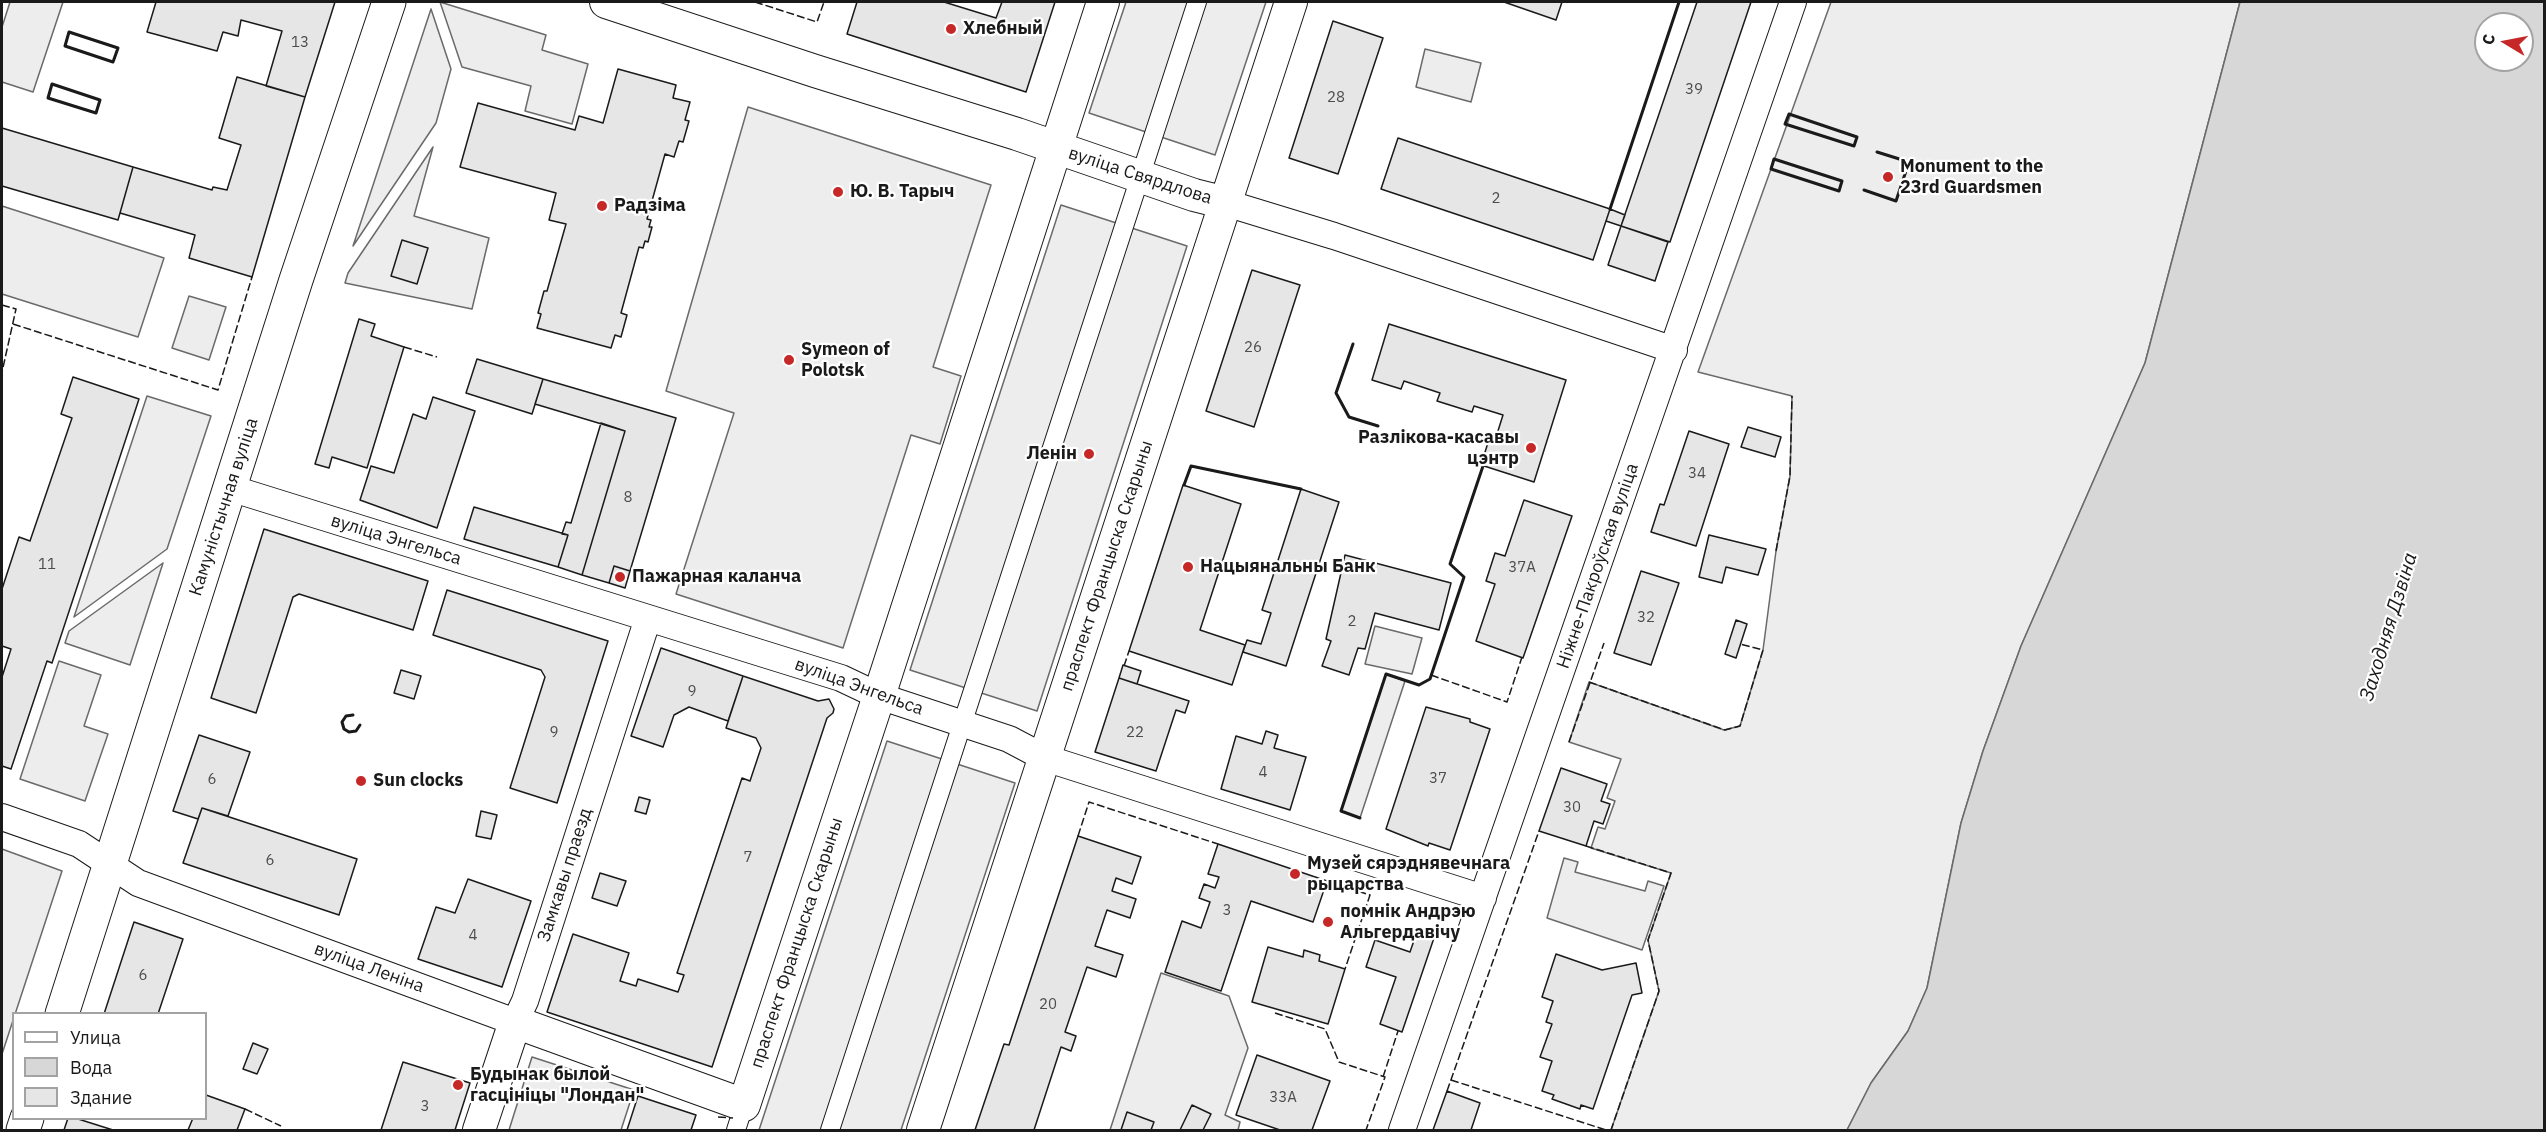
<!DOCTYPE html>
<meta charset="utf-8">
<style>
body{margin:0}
#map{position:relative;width:2546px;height:1132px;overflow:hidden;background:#fff;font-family:"IBM Plex Sans",sans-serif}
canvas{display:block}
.frame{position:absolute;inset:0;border:3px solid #1a1a1a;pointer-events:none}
.legend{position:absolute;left:12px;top:1012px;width:195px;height:108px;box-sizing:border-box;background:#fff;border:2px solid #a3a3a3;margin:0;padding:8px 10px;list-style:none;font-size:18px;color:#1a1a1a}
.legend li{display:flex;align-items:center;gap:12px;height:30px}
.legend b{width:30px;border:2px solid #a3a3a3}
.north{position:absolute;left:2474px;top:12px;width:60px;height:60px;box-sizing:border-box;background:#fff;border:2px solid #a3a3a3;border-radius:50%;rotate:280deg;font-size:16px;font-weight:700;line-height:24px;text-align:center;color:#1a1a1a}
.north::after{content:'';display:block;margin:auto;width:21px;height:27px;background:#c62828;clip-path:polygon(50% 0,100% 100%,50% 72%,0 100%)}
</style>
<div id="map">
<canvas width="2546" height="1132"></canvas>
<div class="frame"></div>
<ul class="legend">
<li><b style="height:8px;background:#fff"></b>Улица</li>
<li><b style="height:16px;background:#d7d7d7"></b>Вода</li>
<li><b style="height:16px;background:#e6e6e6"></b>Здание</li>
</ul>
<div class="north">С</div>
</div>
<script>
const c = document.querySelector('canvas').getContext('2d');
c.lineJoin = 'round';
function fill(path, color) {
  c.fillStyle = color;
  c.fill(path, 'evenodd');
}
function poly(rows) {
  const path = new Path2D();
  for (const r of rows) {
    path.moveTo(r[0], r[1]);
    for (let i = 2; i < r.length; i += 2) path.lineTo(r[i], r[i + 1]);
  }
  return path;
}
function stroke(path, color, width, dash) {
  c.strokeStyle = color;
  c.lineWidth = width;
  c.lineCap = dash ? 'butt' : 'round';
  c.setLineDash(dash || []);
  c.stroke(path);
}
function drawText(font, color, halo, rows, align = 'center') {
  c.font = font + ' "IBM Plex Sans",sans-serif';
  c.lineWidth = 4.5;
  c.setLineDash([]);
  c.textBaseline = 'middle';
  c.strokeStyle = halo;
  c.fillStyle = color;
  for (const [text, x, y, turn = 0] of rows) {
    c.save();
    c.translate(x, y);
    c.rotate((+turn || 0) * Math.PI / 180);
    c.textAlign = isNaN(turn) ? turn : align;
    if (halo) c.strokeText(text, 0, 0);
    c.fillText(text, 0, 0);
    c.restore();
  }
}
const built = poly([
 [10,2,63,2,33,92,2,82,2,27,10,2],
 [440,2,546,35,542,50,588,64,572,124,525,111,531,86,462,67,440,2],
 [1126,2,1266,2,1215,155,1089,113,1126,2],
 [1831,2,2240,2,2145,363,2021,646,1983,751,1961,823,1927,988,1908,1031,1871,1083,1847,1130,1611,1130,1659,991,1648,940,1671,873,1591,848,1598,827,1605,829,1615,801,1607,798,1621,759,1569,742,1589,682,1724,730,1740,726,1763,650,1776,551,1790,476,1792,396,1698,372,1831,2],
 [431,9,451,69,436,123,353,246,431,9],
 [1425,49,1481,63,1471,102,1416,87,1425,49],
 [748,107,991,185,933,367,961,376,940,444,911,435,843,648,676,594,734,413,666,391,748,107],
 [433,147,414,216,489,238,472,309,345,283,348,273,433,147],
 [1061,205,1187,246,1037,711,910,670,1061,205],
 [2,206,164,258,138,337,2,294,2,206],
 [189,296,226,307,209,360,172,348,189,296],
 [147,396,211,416,167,549,74,617,147,396],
 [163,563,130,665,65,643,69,631,163,563],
 [1375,626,1422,638,1412,674,1365,664,1375,626],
 [59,661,101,675,84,726,108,734,85,801,20,779,59,661],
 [1386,674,1405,681,1360,818,1341,811,1386,674],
 [887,741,1015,783,901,1130,759,1130,887,741],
 [2,849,62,871,2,1054,2,849],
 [1564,858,1578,862,1575,872,1645,891,1648,881,1664,886,1642,950,1547,918,1564,858],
 [1161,973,1229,996,1248,1048,1225,1115,1240,1122,1238,1130,1110,1130,1161,973],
 [532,1057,634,1090,621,1130,509,1130,532,1057]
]);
fill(built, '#ededed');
stroke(built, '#6a6a6a', 1.5);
const water = poly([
 [2240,2,2544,2,2544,1130,1847,1130,1871,1083,1908,1031,1927,988,1961,823,1983,751,2021,646,2145,363,2240,2],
 [2486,24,2522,24,2522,60,2486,60,2486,24]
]);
fill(water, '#d7d7d7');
stroke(water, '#6a6a6a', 1.5);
const building = poly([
 [156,2,335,2,305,97,266,86,282,31,241,20,238,36,223,32,217,51,147,32,156,2],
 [857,2,944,2,996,18,1002,2,1055,2,1026,92,847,34,857,2],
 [1504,2,1562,2,1556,20,1504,2],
 [1697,2,1751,2,1670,242,1621,226,1697,2],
 [1333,21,1383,38,1338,174,1289,158,1333,21],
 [618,69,676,85,673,98,690,102,685,120,689,121,683,142,679,141,674,157,665,154,647,219,651,220,649,227,652,227,648,242,645,241,643,248,639,247,621,313,627,315,621,337,615,335,611,348,537,328,541,314,538,313,544,291,547,291,566,224,549,220,556,193,460,167,478,103,575,130,579,116,603,123,618,69],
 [237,77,305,97,252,277,189,258,195,235,120,213,133,167,212,190,213,187,227,190,241,145,219,138,237,77],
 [2,128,133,167,118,220,2,186,2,128],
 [1398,138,1610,209,1593,260,1381,189,1398,138],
 [1610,209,1625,215,1621,226,1606,221,1610,209],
 [1621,226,1668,242,1655,281,1608,265,1621,226],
 [402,240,428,248,417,284,391,276,402,240],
 [1252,270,1300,285,1254,427,1206,411,1252,270],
 [359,319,375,324,371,336,404,347,367,468,332,457,329,468,315,464,359,319],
 [1389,324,1566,380,1534,482,1481,465,1491,433,1497,434,1503,415,1474,406,1472,412,1437,401,1440,393,1404,381,1401,389,1372,380,1389,324],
 [477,359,543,379,532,414,466,393,477,359],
 [73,377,139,399,52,663,47,661,11,769,2,766,2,677,11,649,2,646,2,589,19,537,30,541,72,418,61,414,73,377],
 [543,379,676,418,630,571,614,566,609,583,582,575,625,431,535,404,543,379],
 [433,397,475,411,437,528,360,500,371,466,394,473,413,414,426,419,433,397],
 [601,423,625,431,582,575,558,567,568,535,562,534,566,522,571,523,601,423],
 [1748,427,1781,437,1775,457,1741,447,1748,427],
 [1689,431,1729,444,1696,546,1651,532,1660,504,1664,505,1689,431],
 [1183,485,1241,504,1200,630,1245,645,1232,685,1129,651,1183,485],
 [1301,489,1339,502,1286,666,1243,652,1247,640,1261,644,1271,613,1262,610,1301,489],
 [1524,500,1572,516,1523,658,1476,641,1495,584,1486,581,1495,553,1505,556,1524,500],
 [474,507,568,535,558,567,464,539,474,507],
 [264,529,428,581,413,630,299,594,293,597,256,713,211,698,264,529],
 [1709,535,1766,549,1758,575,1726,567,1722,583,1699,577,1709,535],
 [1345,555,1451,583,1439,630,1375,613,1365,649,1358,648,1349,675,1322,666,1331,641,1326,639,1345,555],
 [614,566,630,571,625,588,609,583,614,566],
 [1641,571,1679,583,1651,665,1614,653,1641,571],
 [447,590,608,641,557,803,510,788,545,677,541,670,433,635,447,590],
 [1736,620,1747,624,1736,658,1725,654,1736,620],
 [661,648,743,676,728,721,689,707,674,715,663,747,631,736,661,648],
 [1123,665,1141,671,1137,684,1119,678,1123,665],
 [401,670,421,676,414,699,394,693,401,670],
 [743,676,818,701,829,699,834,709,833,713,827,718,712,1067,547,1012,573,934,629,953,620,981,636,986,638,979,678,992,684,975,677,973,742,778,750,781,761,748,756,738,726,728,743,676],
 [1119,678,1189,701,1185,713,1176,710,1156,771,1095,752,1119,678],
 [1426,707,1470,719,1470,722,1490,729,1450,850,1429,843,1428,846,1386,829,1426,707],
 [1266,731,1278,735,1274,748,1306,757,1290,810,1221,789,1236,736,1262,744,1266,731],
 [199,735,250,752,228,816,202,808,198,819,173,811,199,735],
 [1561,768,1607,784,1601,801,1610,804,1603,824,1594,821,1586,846,1539,831,1561,768],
 [639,797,650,800,646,814,635,811,639,797],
 [202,808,357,859,339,915,183,863,202,808],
 [481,811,497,815,491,839,476,836,481,811],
 [1078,836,1141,857,1132,884,1116,878,1112,891,1136,899,1130,918,1107,910,1095,946,1123,955,1116,977,1087,967,1065,1032,1076,1036,1071,1051,1061,1047,1034,1130,975,1130,1004,1044,1009,1045,1078,836],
 [1218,844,1327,881,1313,922,1251,901,1221,991,1165,972,1182,921,1201,928,1210,902,1199,898,1204,884,1215,888,1219,877,1208,874,1218,844],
 [600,873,626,881,617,906,592,898,600,873],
 [468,879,531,901,502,987,418,959,436,907,455,913,468,879],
 [134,922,183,939,158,1014,104,1014,134,922],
 [1418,929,1435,935,1402,1032,1380,1024,1396,977,1366,967,1375,940,1410,952,1418,929],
 [1268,947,1303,957,1304,950,1320,955,1319,961,1345,969,1328,1024,1252,1002,1268,947],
 [1556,954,1602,970,1636,963,1642,993,1632,995,1593,1109,1581,1105,1580,1109,1552,1099,1554,1095,1542,1091,1552,1061,1540,1057,1552,1024,1546,1022,1553,1001,1542,997,1556,954],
 [253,1043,268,1049,257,1074,243,1069,253,1043],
 [1257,1055,1330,1081,1312,1130,1280,1130,1236,1115,1257,1055],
 [403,1062,470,1083,455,1130,381,1130,403,1062],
 [1447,1091,1480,1103,1471,1130,1433,1130,1447,1091],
 [206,1095,245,1109,237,1130,188,1130,193,1118,206,1118,206,1095],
 [638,1096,696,1115,691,1130,627,1130,638,1096],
 [1192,1105,1211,1114,1203,1130,1180,1130,1192,1105],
 [1127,1112,1154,1122,1151,1130,1121,1130,1127,1112],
 [68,1118,75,1118,113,1130,64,1130,68,1118]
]);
fill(building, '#e6e6e6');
stroke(building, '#1a1a1a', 1.5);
const pedestrian = poly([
 [736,1130,744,1105],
 [830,1130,1197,2]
]);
const minor = poly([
 [1226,203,1334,236,1674,350],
 [230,488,841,678,879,696,1009,739,1045,758,1483,898],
 [2,817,79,844,138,883,515,1022,525,1001,648,618],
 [1402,1130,1793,2]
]);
const tertiary = poly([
 [606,2,815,71,1017,134,1194,195,1226,203],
 [479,1130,515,1022,744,1105,879,696,1103,2],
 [923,1130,1291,2]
]);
const secondary = poly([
 [62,1014,296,280,389,2],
 [23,1130,27,1118]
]);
stroke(pedestrian, '#1a1a1a', 20);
stroke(minor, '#1a1a1a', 28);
stroke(tertiary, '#1a1a1a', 34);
stroke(secondary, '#1a1a1a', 35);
stroke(pedestrian, '#fff', 18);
stroke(minor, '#fff', 26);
stroke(tertiary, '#fff', 32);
stroke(secondary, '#fff', 33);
stroke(poly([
 [755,2,817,22,824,2],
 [2,305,16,309,2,372],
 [13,324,218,390,252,277],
 [404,347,437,357],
 [1776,551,1790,476,1792,396],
 [1124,666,1129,651],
 [1431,675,1507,702,1522,657],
 [1589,682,1725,730,1740,726,1763,650,1740,644],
 [1569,742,1604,643],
 [1078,836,1089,802,1218,844],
 [1586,846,1671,873,1648,940,1659,991,1611,1130],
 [1327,881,1370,895,1345,969],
 [1275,1013,1325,1029,1339,1062,1385,1077,1366,1130],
 [1383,1077,1398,1031],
 [1451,1080,1606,1130],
 [1447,1091,1539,831],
 [245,1109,281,1126],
 [718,1117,733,1118]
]), '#1a1a1a', 1.5, [8, 3]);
stroke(poly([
 [69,32,118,48,113,62,65,46,69,32],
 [52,84,100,100,96,113,48,98,52,84],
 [1789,114,1857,137,1854,146,1785,124,1789,114],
 [1774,159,1842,181,1839,191,1771,169,1774,159],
 [1864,190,1896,201,1909,162,1877,152],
 [1610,209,1679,2],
 [1353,344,1336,393,1349,417,1378,426],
 [1184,485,1191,466,1301,489],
 [353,715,346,716,342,722,344,729,349,732,356,731,360,725],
 [1360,818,1341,811,1386,674,1419,685,1430,679,1464,577,1450,564,1483,466]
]), '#1a1a1a', 3);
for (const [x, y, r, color] of [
 [951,29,6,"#c62828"],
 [1888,177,6,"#c62828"],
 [838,192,6,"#c62828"],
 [602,206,6,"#c62828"],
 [789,360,6,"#c62828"],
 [1531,448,6,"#c62828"],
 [1089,454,6,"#c62828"],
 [1188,567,6,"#c62828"],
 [620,577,6,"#c62828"],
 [361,781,6,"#c62828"],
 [1295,874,6,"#c62828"],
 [1328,922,6,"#c62828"],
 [458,1085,6,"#c62828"]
]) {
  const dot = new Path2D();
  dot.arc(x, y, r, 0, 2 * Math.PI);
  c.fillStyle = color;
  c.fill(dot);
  stroke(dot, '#fff', 2);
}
drawText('15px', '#4d4d4d', null, [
 ["13",300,43],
 ["39",1694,90],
 ["28",1336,98],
 ["2",1496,199],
 ["26",1253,348],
 ["34",1697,474],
 ["8",628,498],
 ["11",47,565],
 ["37А",1522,568],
 ["32",1646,618],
 ["2",1352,622],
 ["9",692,692],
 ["9",554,733],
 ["22",1135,733],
 ["4",1263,773],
 ["37",1438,779],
 ["6",212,780],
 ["30",1572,808],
 ["7",748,858],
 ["6",270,861],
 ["3",1227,911],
 ["4",473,936],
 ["6",143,976],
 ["20",1048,1005],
 ["33А",1283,1098],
 ["3",425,1107]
]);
drawText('bold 18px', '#1a1a1a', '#fff', [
 ["Хлебный",963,29],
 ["Monument to the",1900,167],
 ["23rd Guardsmen",1900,188],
 ["Ю. В. Тарыч",850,192],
 ["Радзіма",614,206],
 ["Symeon of",801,350],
 ["Polotsk",801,371],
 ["Разлікова-касавы",1519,438,"right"],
 ["цэнтр",1519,459,"right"],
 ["Ленін",1077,454,"right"],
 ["Нацыянальны Банк",1200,567],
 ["Пажарная каланча",632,577],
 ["Sun clocks",373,781],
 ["Музей сярэднявечнага",1307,864],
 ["рыцарства",1307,885],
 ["помнік Андрэю",1340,912],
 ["Альгердавічу",1340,933],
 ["Будынак былой",470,1075],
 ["гасцініцы \"Лондан\"",470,1096]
], 'left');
drawText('18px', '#1a1a1a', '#fff', [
 ["вуліца Свярдлова",1140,176,18],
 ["Камуністычная вуліца",224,507,-72],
 ["вуліца Энгельса",396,540,17],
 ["праспект Францыска Скарыны",1107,566,-72],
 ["Ніжне-Пакроўская вуліца",1598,566,-71],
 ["вуліца Энгельса",859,687,20],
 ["Замкавы праезд",565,875,-72],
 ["праспект Францыска Скарыны",797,943,-72],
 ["вуліца Леніна",369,968,20]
]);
drawText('italic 20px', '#1a1a1a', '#fff', [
 ["Заходняя Дзвіна",2389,627,-73]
]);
</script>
